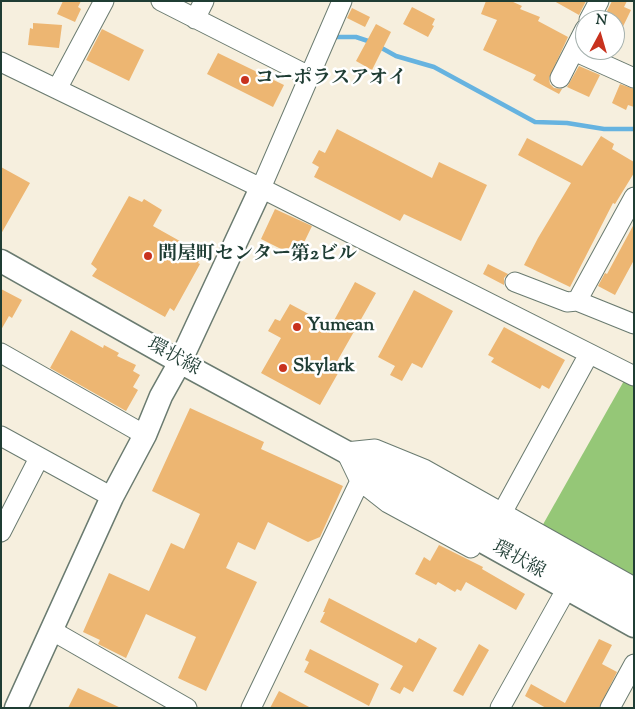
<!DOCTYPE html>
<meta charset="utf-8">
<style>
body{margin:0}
#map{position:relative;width:635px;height:709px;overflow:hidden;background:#f6efde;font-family:"Sorts Mill Goudy",serif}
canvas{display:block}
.frame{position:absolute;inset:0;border:2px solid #1f3d34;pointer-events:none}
.north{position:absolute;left:575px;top:10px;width:50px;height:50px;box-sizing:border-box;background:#fff;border:1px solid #a5b1ae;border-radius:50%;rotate:6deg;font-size:14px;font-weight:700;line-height:20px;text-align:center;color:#1f3d34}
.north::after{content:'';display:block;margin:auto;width:18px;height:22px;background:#c8321e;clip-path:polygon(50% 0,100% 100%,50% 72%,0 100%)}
</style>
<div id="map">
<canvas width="635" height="709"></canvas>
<div class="frame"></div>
<div class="north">N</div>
</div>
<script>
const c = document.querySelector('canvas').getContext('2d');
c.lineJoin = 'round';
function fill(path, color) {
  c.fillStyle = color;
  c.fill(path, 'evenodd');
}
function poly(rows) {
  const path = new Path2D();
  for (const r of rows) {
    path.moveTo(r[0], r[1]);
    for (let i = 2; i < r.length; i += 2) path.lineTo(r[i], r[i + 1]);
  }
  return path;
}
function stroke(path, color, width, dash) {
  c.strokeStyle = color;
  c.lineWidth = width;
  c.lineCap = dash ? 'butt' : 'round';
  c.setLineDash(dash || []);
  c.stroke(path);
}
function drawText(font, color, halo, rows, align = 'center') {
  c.font = font + ' "Sorts Mill Goudy","Noto Serif JP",serif';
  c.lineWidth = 5;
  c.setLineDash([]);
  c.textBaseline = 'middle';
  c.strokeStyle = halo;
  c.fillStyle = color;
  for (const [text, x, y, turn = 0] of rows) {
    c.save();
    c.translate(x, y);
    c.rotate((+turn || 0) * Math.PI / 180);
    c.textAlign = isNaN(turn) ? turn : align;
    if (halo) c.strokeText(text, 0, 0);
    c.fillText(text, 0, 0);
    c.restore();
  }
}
fill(poly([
 [625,379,634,384,634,582,541,528]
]), '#95c777');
stroke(poly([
 [336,37,356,37,371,42],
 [378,46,396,56,434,67,535,122,567,123,604,129,634,129]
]), '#66b3e0', 4.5);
fill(poly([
 [63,1,81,1,78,7,81,9,75,22,57,14],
 [486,1,511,1,522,6,520,9,540,17,538,21,568,37,549,78,550,84,554,88,562,89,559,94,533,80,536,75,483,50,497,20,481,14],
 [554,1,586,1,579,15],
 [612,1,627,1,624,7,631,10,615,43,615,20,605,15],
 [412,7,435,19,432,25,434,26,428,37,403,24],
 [352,8,370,17,365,27,347,18],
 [33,23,62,25,59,48,28,45,30,28,33,29],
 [376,24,391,32,372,70,356,61],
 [102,29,144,50,129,81,86,60],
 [218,53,284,85,273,107,207,74],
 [579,66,600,75,589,97,567,87],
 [620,84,634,89,634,107,628,105,626,110,612,103],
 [337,129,432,178,439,162,487,185,461,241,404,214,400,221,314,177,319,167,312,163,319,150,325,153],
 [601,136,614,144,612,149,634,162,634,173,615,204,613,203,570,287,524,265,538,238,571,183,518,155,527,138,582,166],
 [1,167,30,183,1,234],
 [129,196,142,202,144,199,162,210,153,226,203,254,198,263,200,264,174,311,170,308,165,317,92,276,97,269,91,264],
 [275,209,312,226,297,257,261,239],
 [634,224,634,260,615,295,598,286,605,273,607,274],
 [488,264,508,274,504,278,504,285,483,274],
 [355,282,376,293,335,365,341,368,320,405,261,373,281,338,268,331,275,319,280,321,290,304,331,326],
 [1,289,22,300,12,318,9,316,1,330],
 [414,290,453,311,422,368,412,363,402,381,390,375,395,366,378,357],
 [504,327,565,360,549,389,542,385,540,389,491,362,494,358,488,355],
 [71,330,103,348,104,345,119,353,117,356,136,365,133,371,140,375,133,387,138,390,126,411,50,368],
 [190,408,264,442,261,449,343,486,320,537,308,542,268,522,255,550,238,542,226,568,257,582,206,691,178,678,196,637,146,614,126,658,98,644,100,640,83,632,109,573,149,591,171,543,184,549,200,514,152,491],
 [439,545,483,567,482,569,525,594,516,610,466,582,461,591,457,589,455,592,438,582,436,585,415,574,424,557,430,561],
 [329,598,416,643,419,638,437,648,413,692,404,687,400,694,390,689,403,666,320,622,325,612,323,612],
 [599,639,612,645,602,664,617,672,599,708,546,708,525,696,531,684,565,703],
 [479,644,489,650,463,696,453,691],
 [310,649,379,684,369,706,304,672,309,662,305,660],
 [78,688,121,708,68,708],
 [279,691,311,708,270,708]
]), '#edb672');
const minor = poly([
 [161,1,309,76],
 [195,19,204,1],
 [589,20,599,1],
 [574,51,634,78],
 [1,62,261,188,634,376],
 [560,78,585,29],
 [57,89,104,1],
 [261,188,342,1],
 [634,197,577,301,634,324],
 [515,282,567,302,577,301],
 [1,353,145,435],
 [1,436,112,497],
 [502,513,589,354],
 [1,532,39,458],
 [471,548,388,503,360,481,346,452,375,449,424,469,634,587],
 [51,630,187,708],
 [251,708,360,481],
 [500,708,562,597],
 [610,708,634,664]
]);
const tertiary = poly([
 [1,261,180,362,346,452,404,474,634,605],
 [358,462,392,491,634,626],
 [16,708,112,497,145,435,161,396,180,362,261,188]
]);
stroke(minor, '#6a7b70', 21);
stroke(tertiary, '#6a7b70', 25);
stroke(minor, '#fff', 19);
stroke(tertiary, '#fff', 22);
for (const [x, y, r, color] of [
 [245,80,5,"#c8321e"],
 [148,256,5,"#c8321e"],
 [297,327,5,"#c8321e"],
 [283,368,5,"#c8321e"]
]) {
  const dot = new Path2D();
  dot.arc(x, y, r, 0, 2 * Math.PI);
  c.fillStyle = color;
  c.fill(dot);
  stroke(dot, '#fff', 2);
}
drawText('bold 19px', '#1f3d34', '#fff', [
 ["コーポラスアオイ",255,80],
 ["問屋町センター第2ビル",158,256],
 ["Yumean",307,327],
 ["Skylark",293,368]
], 'left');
drawText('19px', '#1f3d34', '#fff', [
 ["環状線",173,358,29],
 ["環状線",518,561,29]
]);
</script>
